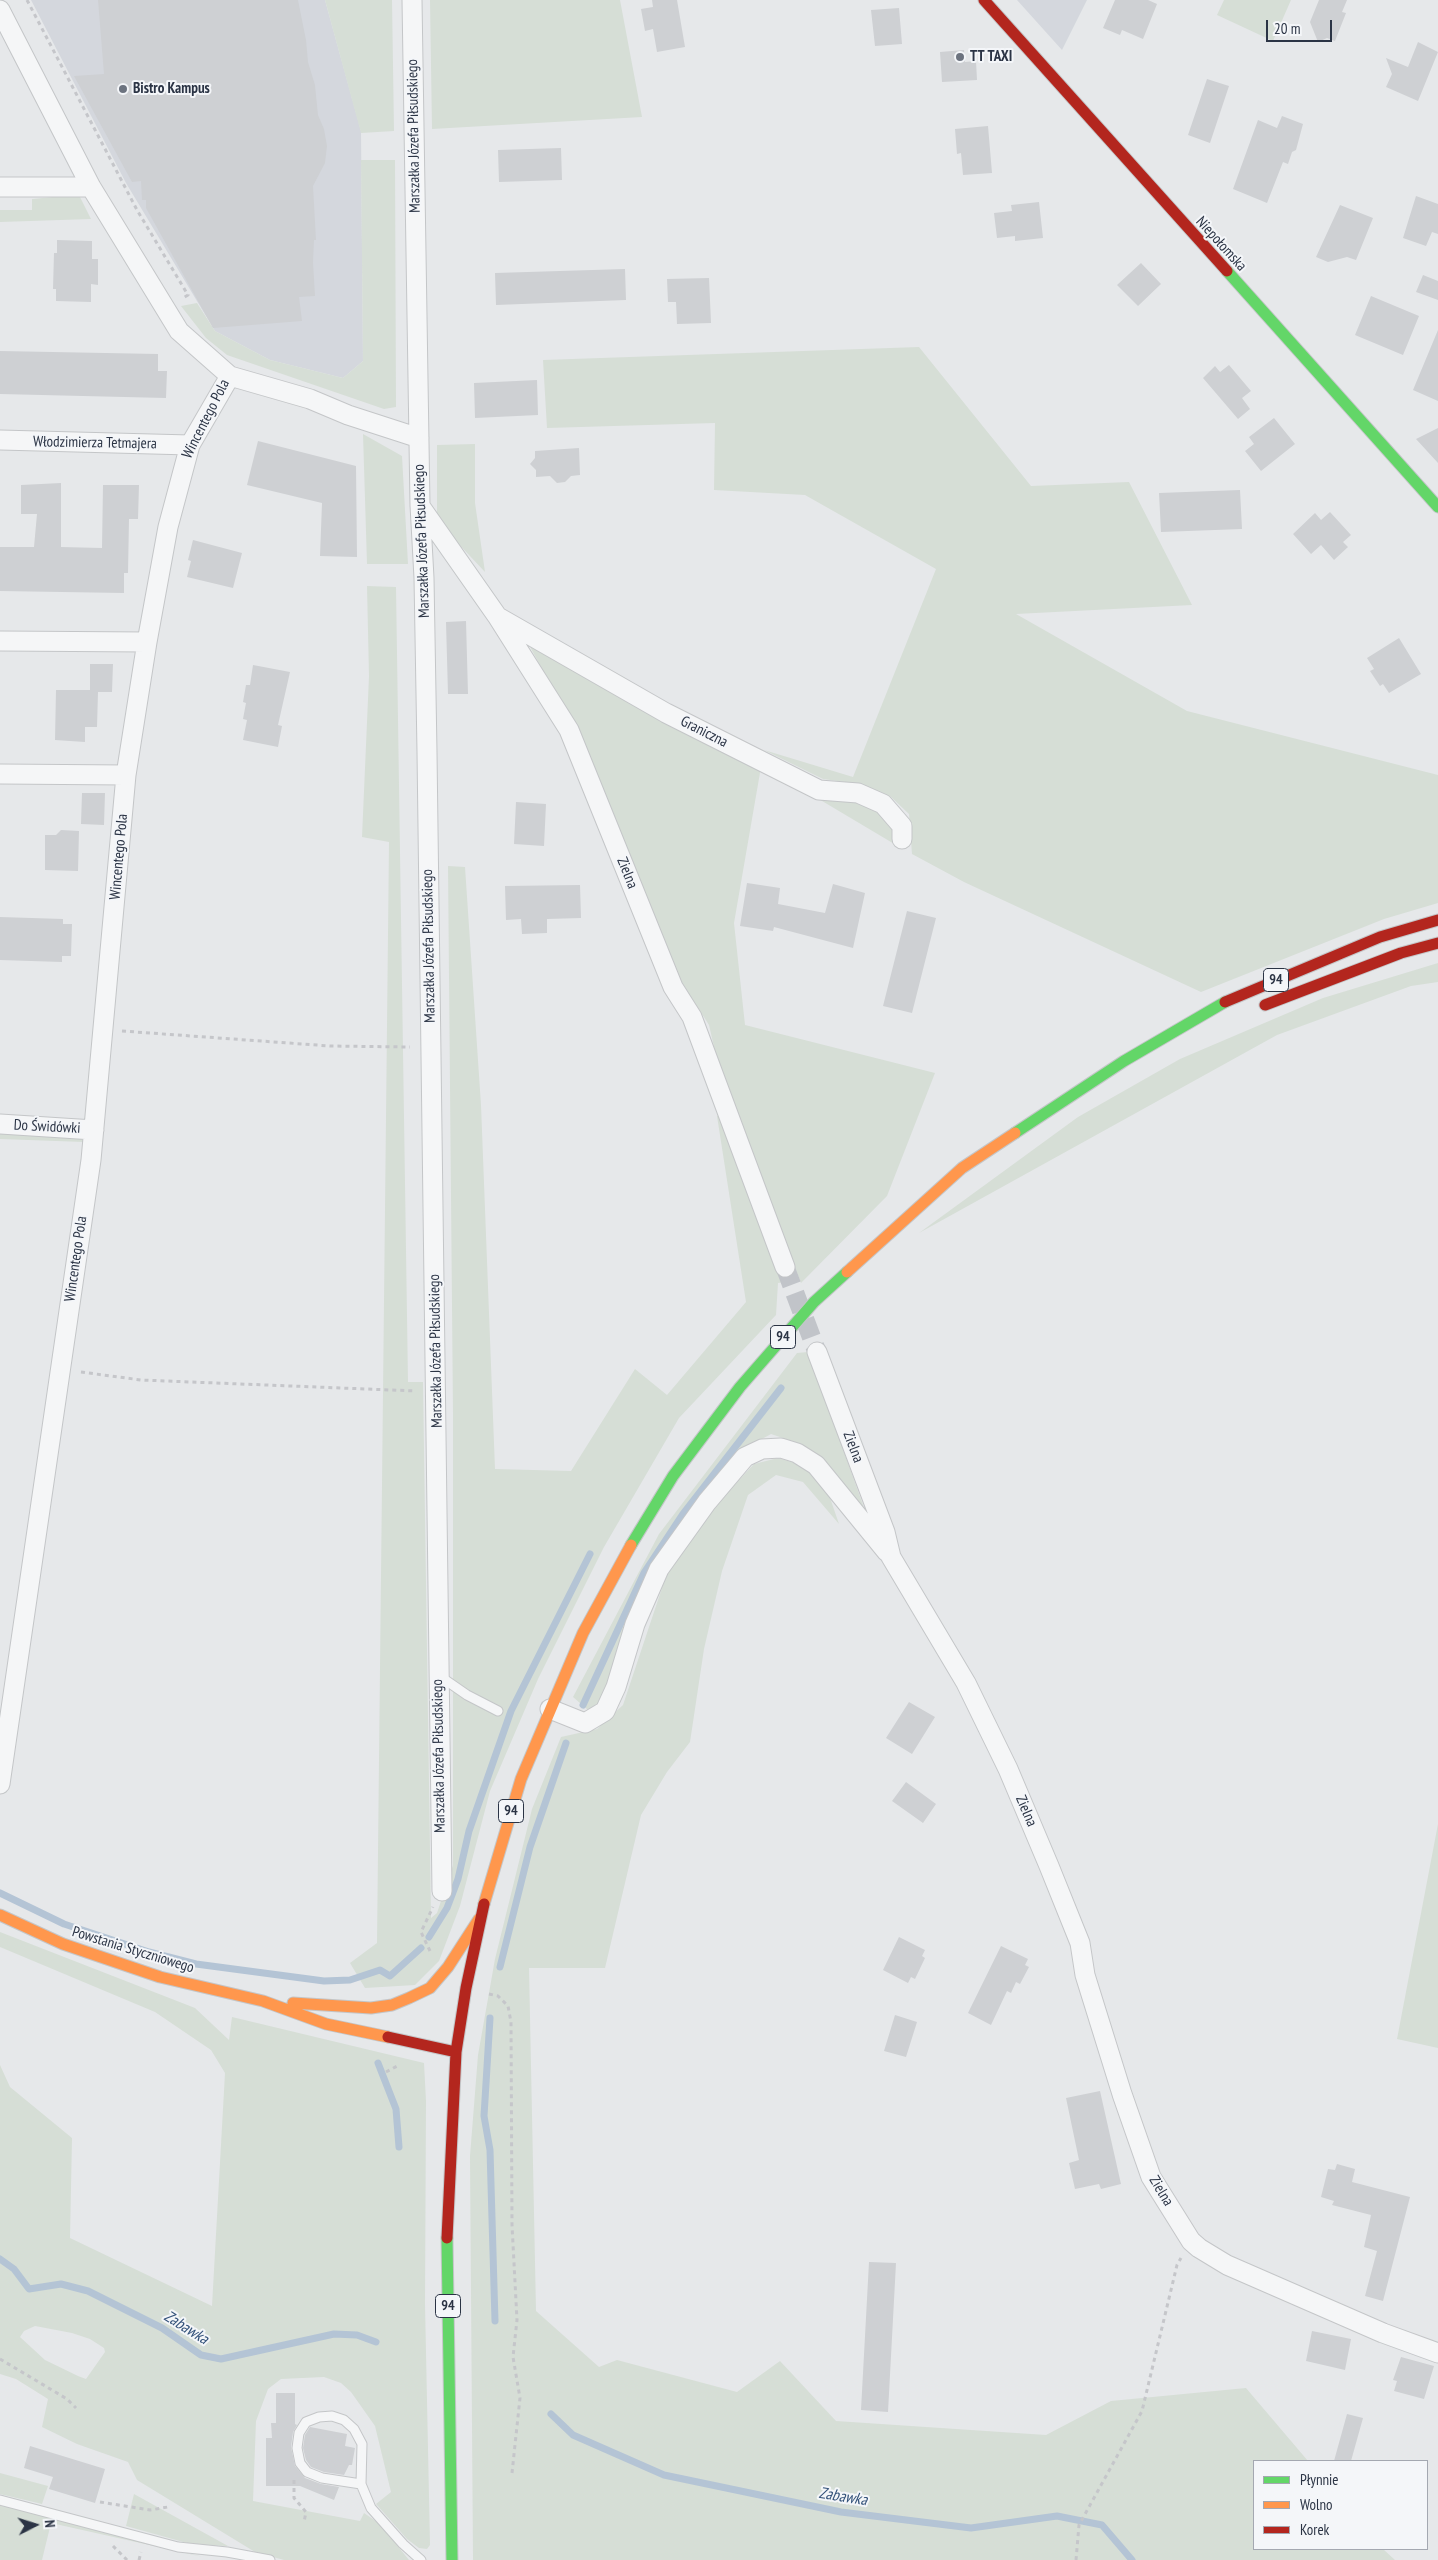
<!DOCTYPE html>
<meta charset="utf-8">
<style>
body{margin:0}
#map{position:relative;width:1438px;height:2560px;overflow:hidden;background:#e6e8ea;font-family:"PT Sans Narrow",sans-serif}
canvas{display:block}
.legend{position:absolute;left:1253px;top:2460px;width:175px;height:90px;box-sizing:border-box;background:#f4f6f9;border:1px solid #a4a8b1;margin:0;padding:6px 9px;list-style:none;font-size:15px;color:#2b3445}
.legend li{display:flex;align-items:center;gap:10px;height:25px}
.legend b{width:25px;border:1px solid #a4a8b1}
.north{position:absolute;left:10px;top:2500px;width:50px;height:50px;-webkit-text-stroke:4px #f4f6f9;paint-order:stroke;rotate:85deg;font-size:14px;font-weight:700;line-height:20px;text-align:center;color:#2b3445}
.north::after{content:'';display:block;margin:auto;width:18px;height:22px;background:#2b3445;clip-path:polygon(50% 0,100% 100%,50% 72%,0 100%)}
.scale{position:absolute;left:1266px;top:20px;width:66px;height:22px;box-sizing:border-box;border:2px solid #2b3445;border-top:0;padding-left:6px;font-size:15px;line-height:18px;white-space:nowrap;color:#2b3445;-webkit-text-stroke:4px #f4f6f9;paint-order:stroke}
</style>
<div id="map">
<canvas width="1438" height="2560"></canvas>
<ul class="legend">
<li><b style="height:6px;background:#63d668"></b>Płynnie</li>
<li><b style="height:6px;background:#ff974d"></b>Wolno</li>
<li><b style="height:6px;background:#b3261e"></b>Korek</li>
</ul>
<div class="north">N</div>
<div class="scale">20 m</div>
</div>
<script>
const c = document.querySelector('canvas').getContext('2d');
c.lineJoin = 'round';
function fill(path, color) {
  c.fillStyle = color;
  c.fill(path, 'evenodd');
}
function poly(rows) {
  const path = new Path2D();
  for (const r of rows) {
    path.moveTo(r[0], r[1]);
    for (let i = 2; i < r.length; i += 2) path.lineTo(r[i], r[i + 1]);
  }
  return path;
}
function stroke(path, color, width, dash) {
  c.strokeStyle = color;
  c.lineWidth = width;
  c.lineCap = dash ? 'butt' : 'round';
  c.setLineDash(dash || []);
  c.stroke(path);
}
function drawText(font, color, halo, rows, align = 'center') {
  c.font = font + ' "PT Sans Narrow",sans-serif';
  c.lineWidth = 4;
  c.setLineDash([]);
  c.textBaseline = 'middle';
  c.strokeStyle = halo;
  c.fillStyle = color;
  for (const [text, x, y, turn = 0] of rows) {
    c.save();
    c.translate(x, y);
    c.rotate((+turn || 0) * Math.PI / 180);
    c.textAlign = isNaN(turn) ? turn : align;
    if (halo) c.strokeText(text, 0, 0);
    c.fillText(text, 0, 0);
    c.restore();
  }
}
fill(poly([
 [31,0,325,0,361,131,363,361,343,378,270,360,215,331,126,183],
 [1017,0,1087,0,1062,50]
]), '#d4d7dd');
fill(poly([
 [325,0,392,0,394,131,361,133],
 [430,0,620,0,642,117,432,129],
 [1224,0,1291,0,1273,41,1217,15],
 [361,160,395,160,396,407,384,409,227,355,206,338,181,306,197,303,215,331,270,360,343,378,363,361],
 [75,195,80,197,91,219,0,222,0,210,32,210,32,199],
 [919,347,1031,486,1129,482,1192,605,1016,614,1187,711,1438,775,1438,903,1384,919,1201,992,964,882,912,854,909,814,891,797,852,783,823,779,764,750,853,777,936,569,805,495,714,490,715,423,547,428,543,360],
 [363,434,402,456,408,564,367,564],
 [475,444,475,503,485,572,437,521,437,445],
 [367,586,396,587,408,1382,423,1382,431,1918,437,1913,453,1865,453,1414,448,866,465,867,481,1105,495,1469,571,1471,635,1369,667,1395,746,1302,717,1116,723,1114,786,1282,778,1283,776,1315,679,1418,604,1547,538,1679,490,1791,460,1906,439,1961,415,1985,365,1988,350,1963,377,1943,389,842,362,837,369,676],
 [528,643,761,767,734,923,745,1025,935,1073,887,1196,801,1283,720,1073,709,1025,681,981,587,752],
 [812,795,864,801,896,828,896,845],
 [1438,963,1438,982,1411,986,1277,1035,919,1233,1078,1117,1180,1059,1323,998],
 [0,1130,85,1133,84,1142,0,1139],
 [808,1352,867,1516,833,1473,801,1444,771,1434,742,1450,668,1541,602,1700,588,1710,573,1697,659,1534,797,1353],
 [778,1458,804,1466,820,1480,828,1492,839,1524,803,1482,776,1475,748,1495,722,1571,704,1649,690,1742,667,1772,641,1815,605,1968,529,1968,536,2311,599,2367,617,2360,737,2392,780,2361,836,2421,1046,2435,1111,2401,1246,2388,1308,2461,1254,2461,1254,2549,1383,2549,1395,2560,473,2560,470,2156,478,2055,495,1959,532,1809,561,1737,597,1729,623,1705,670,1564,706,1515,754,1464],
 [1438,1824,1438,2048,1397,2039],
 [0,1932,195,2008,229,2040,232,2017,424,2063,426,2101,425,2304,430,2545,427,2549,419,2548,407,2539,376,2504,391,2492,375,2426,351,2392,341,2383,324,2377,281,2379,268,2389,256,2421,253,2501,360,2521,364,2513,380,2524,409,2560,284,2560,255,2552,137,2480,128,2462,77,2444,42,2427,48,2399,16,2379,0,2374,0,2065,10,2087,72,2138,70,2238,212,2306,225,2073,211,2050,155,2012,0,1947],
 [35,2326,72,2333,90,2339,104,2348,105,2352,86,2379,78,2376,45,2360,20,2337,24,2331],
 [0,2473,48,2486,42,2504,0,2494],
 [134,2494,228,2546,194,2545,126,2526],
 [0,2505,52,2518,203,2557,51,2523,42,2560,0,2560]
]), '#d6ded6');
stroke(poly([
 [583,1705,644,1573,683,1514,781,1388],
 [0,1893,64,1924,149,1952,196,1964,324,1981,350,1980,380,1970,390,1976,421,1948],
 [429,1937,447,1908,458,1879,469,1831,511,1711,590,1554],
 [500,1967,530,1847,566,1743],
 [490,2018,484,2116,490,2150,495,2321],
 [378,2063,396,2109,399,2147],
 [0,2259,14,2269,29,2289,61,2284,88,2291,162,2328,201,2355,221,2359,334,2334,357,2335,376,2342],
 [551,2414,573,2435,664,2475,841,2512,971,2528,1057,2516,1102,2525,1132,2560]
]), '#b4c4d5', 7);
fill(poly([
 [98,0,298,0,306,40,308,62,315,85,318,115,324,129,327,146,325,163,313,186,316,240,314,240,313,262,315,296,299,297,302,321,213,328,146,208,146,200,142,200,141,181,132,182,74,76,104,74],
 [652,0,677,0,685,47,657,52,653,29,645,31,641,9,653,7],
 [1115,0,1148,0,1157,4,1143,39,1122,30,1120,35,1103,28],
 [1319,0,1347,0,1342,12,1346,13,1335,41,1327,38,1318,42,1310,22],
 [899,8,902,44,875,46,871,10],
 [1418,42,1438,52,1418,101,1386,87,1392,74,1386,58,1408,67],
 [964,50,965,62,976,61,977,80,942,82,940,52],
 [1207,79,1229,86,1210,143,1188,135],
 [1282,116,1303,124,1296,150,1292,152,1288,164,1283,162,1267,203,1233,189,1258,120,1277,128],
 [988,126,992,173,963,175,961,153,957,154,955,129],
 [561,148,562,180,499,182,498,150],
 [1416,196,1438,204,1438,234,1432,232,1426,246,1403,238],
 [1039,202,1043,238,1015,241,1015,236,997,238,994,213,1012,211,1011,205],
 [1340,205,1373,218,1356,260,1347,257,1328,262,1316,257],
 [57,240,92,241,92,259,98,259,98,285,91,284,91,302,56,301,56,289,53,289,54,253,57,253],
 [1141,263,1161,284,1138,306,1117,285],
 [625,269,626,300,496,305,495,273],
 [1423,275,1438,281,1438,300,1416,292],
 [709,278,711,323,677,324,676,302,668,302,667,279],
 [1371,296,1419,316,1403,355,1355,335],
 [1438,330,1438,401,1413,390],
 [0,351,158,354,158,371,167,371,166,398,0,394],
 [1229,365,1251,391,1242,398,1250,409,1238,419,1203,378,1215,366,1220,372],
 [537,380,538,415,475,418,474,383],
 [1274,418,1295,444,1261,471,1245,451,1254,444,1249,437],
 [1438,428,1438,463,1416,439],
 [258,441,356,466,357,557,320,556,322,503,247,485],
 [579,448,580,475,571,476,565,482,557,483,550,476,536,477,536,470,530,464,535,458,535,451],
 [61,483,61,547,102,548,103,485,139,485,138,519,129,519,128,573,124,573,124,593,0,591,0,547,34,547,37,514,21,514,21,485],
 [1240,490,1242,529,1161,532,1159,493],
 [1330,512,1351,535,1343,542,1348,547,1334,560,1321,545,1311,554,1293,534,1315,513,1321,520],
 [193,540,242,553,233,588,187,577,191,561,188,560],
 [466,621,468,694,448,694,446,622],
 [1399,638,1421,674,1389,693,1383,684,1380,686,1370,671,1374,669,1367,658],
 [90,664,113,664,112,692,98,692,97,727,85,727,85,742,55,740,56,690,90,690],
 [253,665,290,672,278,725,282,726,278,747,243,740,247,720,243,719,246,703,243,702,246,685,250,685],
 [82,793,105,793,104,825,81,824],
 [516,802,546,804,544,846,514,844],
 [61,830,79,831,78,871,45,870,45,835,56,835],
 [747,883,780,888,778,904,825,913,833,884,865,893,853,948,774,927,773,931,740,926],
 [580,885,581,918,547,919,547,933,522,934,521,919,506,920,505,886],
 [907,911,936,918,912,1013,883,1006],
 [0,917,63,919,63,924,72,924,71,956,62,956,62,962,0,960],
 [909,1702,935,1717,912,1754,886,1738],
 [906,1782,936,1804,923,1823,892,1801],
 [899,1937,925,1950,922,1956,925,1958,915,1979,911,1977,908,1983,883,1970],
 [1001,1946,1028,1959,1025,1965,1029,1967,1020,1984,1016,1982,1011,1993,1007,1991,991,2025,968,2013],
 [895,2015,917,2022,906,2057,884,2051],
 [1100,2091,1121,2184,1101,2189,1099,2184,1075,2189,1069,2163,1079,2160,1066,2098],
 [1337,2164,1355,2169,1352,2182,1410,2197,1383,2301,1365,2296,1377,2251,1364,2247,1371,2215,1332,2205,1334,2201,1321,2197,1328,2169,1335,2170],
 [869,2262,896,2263,888,2412,861,2410],
 [1312,2331,1351,2339,1345,2370,1306,2361],
 [1401,2357,1434,2366,1424,2399,1394,2391,1397,2381,1393,2380],
 [276,2393,295,2393,295,2424,297,2425,293,2432,291,2447,295,2466,305,2478,321,2484,339,2487,334,2500,300,2486,266,2486,266,2438,272,2438,271,2423,276,2423],
 [1347,2414,1363,2418,1351,2461,1334,2461],
 [310,2427,347,2434,345,2446,355,2448,352,2465,349,2465,344,2475,324,2472,311,2467,306,2460,303,2448,305,2435],
 [30,2446,105,2469,95,2503,49,2489,53,2477,24,2468]
]), '#ced0d3');
stroke(poly([
 [785,1267,817,1352]
]), '#c1c4c9', 19, [19, 9]);
const lane = poly([
 [441,1677,467,1695,498,1711],
 [361,2484,322,2478,307,2472,300,2463,297,2448,299,2433,306,2422,319,2417,332,2416,344,2420,354,2429,362,2444,361,2484,371,2508,403,2544,421,2560],
 [0,2500,178,2547,227,2552,270,2560]
]);
const street = poly([
 [412,0,420,505,424,578,427,752,442,1891],
 [0,10,91,187,179,331,230,376,310,399,348,415,419,438],
 [0,187,91,187],
 [0,440,190,445],
 [420,506,497,616,569,730,673,987,692,1017,785,1267],
 [500,618,666,713,819,790,858,793,883,804,902,826,902,839],
 [0,641,147,642],
 [0,774,126,775],
 [0,1124,94,1130],
 [817,1352,885,1532,891,1557,966,1683,1008,1769,1049,1866,1080,1943,1085,1975,1122,2094,1151,2177,1191,2241,1199,2248,1227,2265,1383,2333,1438,2353],
 [550,1709,585,1723,605,1711,616,1687,635,1624,659,1569,707,1502,745,1457,762,1449,781,1448,797,1453,816,1465,887,1552],
 [0,1784,91,1160,126,775,147,642,168,527,190,445,230,376]
]);
const fast = poly([
 [1227,271,1438,507],
 [1015,1133,1124,1061,1225,1002],
 [631,1545,673,1476,740,1387,814,1302,847,1272],
 [447,2238,452,2560]
]);
const slow = poly([
 [847,1272,962,1168,1015,1133],
 [484,1904,521,1779,583,1633,631,1545],
 [0,1915,63,1944,160,1977,263,2001,326,2024,388,2037],
 [293,2003,371,2008,392,2005,409,1998,430,1988,448,1967,479,1919]
]);
const jam = poly([
 [984,0,1227,271],
 [1225,1002,1380,937,1438,920],
 [1265,1005,1401,953,1438,943],
 [388,2037,456,2052],
 [447,2238,456,2052,466,1988,484,1904]
]);
stroke(lane, '#c4c6c8', 11);
stroke(street, '#c4c6c8', 21);
stroke(fast, '#c4c6c8', 13);
stroke(slow, '#c4c6c8', 13);
stroke(jam, '#c4c6c8', 13);
stroke(poly([
 [27,0,137,210,188,295,183,298],
 [122,1031,330,1046,410,1047],
 [81,1372,141,1380,416,1391],
 [430,1951,421,1932,433,1907],
 [489,1994,498,1996,508,2006,511,2022,512,2225,517,2320,513,2357,520,2398,512,2473],
 [386,2072,399,2065],
 [0,2359,67,2399,76,2408],
 [294,2480,294,2498,306,2512,304,2522],
 [100,2502,150,2510,168,2507],
 [113,2546,127,2560],
 [139,2560,141,2552],
 [1076,2560,1079,2525,1142,2411,1177,2265,1181,2258]
]), '#c5c6ca', 3, [4, 4]);
stroke(lane, '#f5f6f7', 9);
stroke(street, '#f5f6f7', 19);
stroke(fast, '#63d668', 11);
stroke(slow, '#ff974d', 11);
stroke(jam, '#b3261e', 11);
for (const [x, y, r, color] of [
 [960,57,5,"#6c737f"],
 [123,89,5,"#6c737f"]
]) {
  const dot = new Path2D();
  dot.arc(x, y, r, 0, 2 * Math.PI);
  c.fillStyle = color;
  c.fill(dot);
  stroke(dot, '#f4f6f9', 2);
}
for (const [x, y, w] of [
 [1276,980,25],
 [783,1337,25],
 [511,1811,25],
 [448,2306,25]
]) {
  const box = new Path2D();
  box.roundRect(x - w / 2, y - 11.5, w, 23, 4);
  c.fillStyle = '#f4f6f9';
  c.fill(box);
  stroke(box, '#2b3445', 1);
}
drawText('bold 14px', '#2b3445', null, [
 ["94",1276,980],
 ["94",783,1337],
 ["94",511,1811],
 ["94",448,2306]
]);
drawText('bold 15px', '#2b3445', '#f4f6f9', [
 ["TT TAXI",970,57],
 ["Bistro Kampus",133,89]
], 'left');
drawText('15px', '#2b3445', '#f4f6f9', [
 ["Marszałka Józefa Piłsudskiego",414,136,-91],
 ["Niepołomska",1221,244,48],
 ["Wincentego Pola",206,419,-63],
 ["Włodzimierza Tetmajera",95,443,1],
 ["Marszałka Józefa Piłsudskiego",422,541,-92],
 ["Graniczna",704,732,27],
 ["Wincentego Pola",119,857,-85],
 ["Zielna",627,873,68],
 ["Marszałka Józefa Piłsudskiego",429,946,-91],
 ["Do Świdówki",47,1127,3],
 ["Wincentego Pola",76,1259,-82],
 ["Marszałka Józefa Piłsudskiego",436,1351,-91],
 ["Zielna",853,1447,69],
 ["Marszałka Józefa Piłsudskiego",439,1756,-91],
 ["Zielna",1026,1811,67],
 ["Powstania Styczniowego",133,1950,17],
 ["Zielna",1161,2191,59]
]);
drawText('italic 16px', '#34527a', '#f4f6f9', [
 ["Zabawka",186,2328,32],
 ["Zabawka",843,2497,9]
]);
</script>
